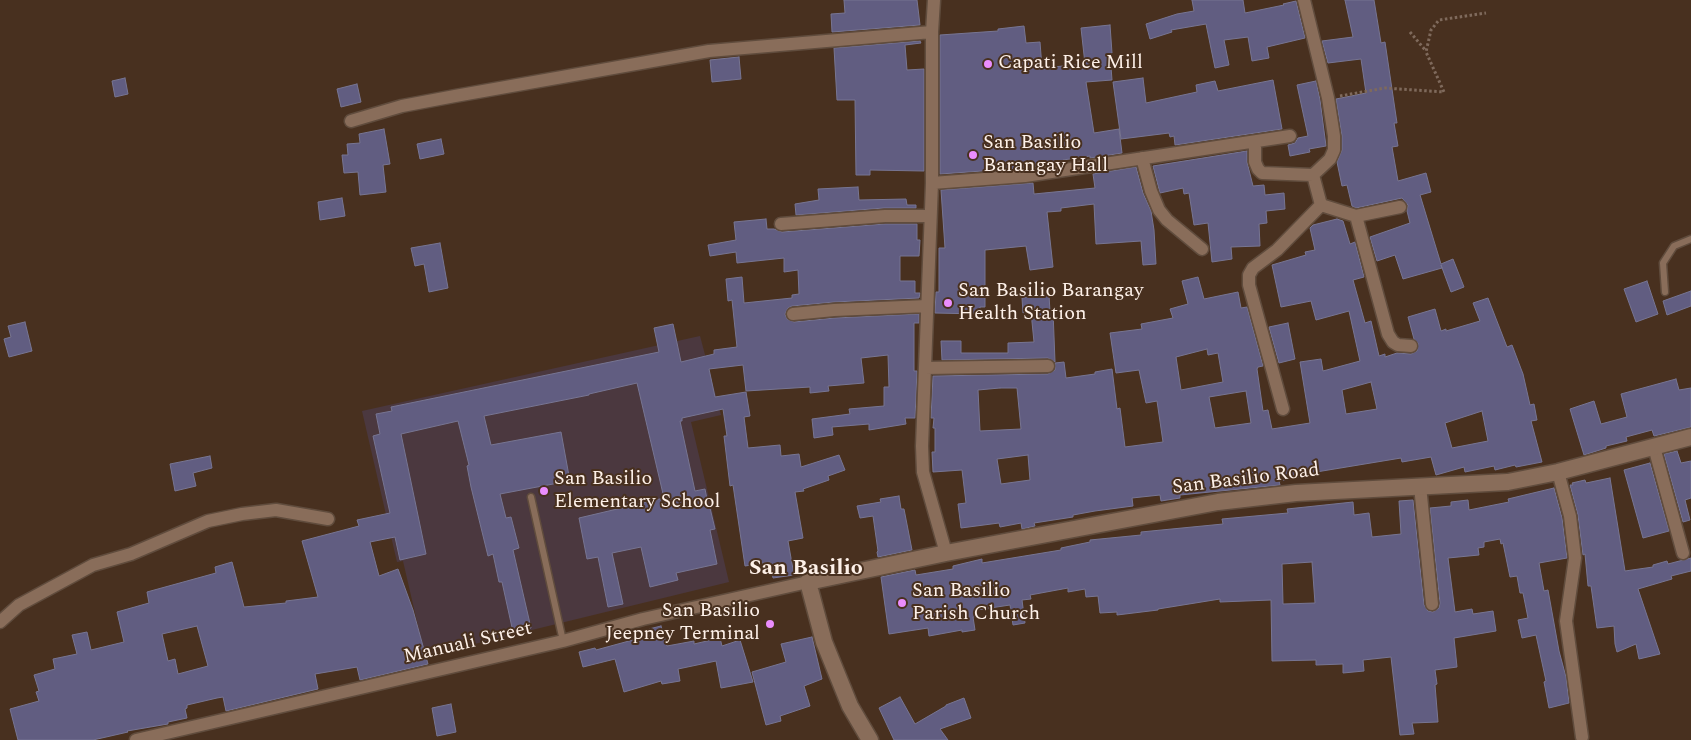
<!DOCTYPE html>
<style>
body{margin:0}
canvas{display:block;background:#48301f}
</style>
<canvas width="1691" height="740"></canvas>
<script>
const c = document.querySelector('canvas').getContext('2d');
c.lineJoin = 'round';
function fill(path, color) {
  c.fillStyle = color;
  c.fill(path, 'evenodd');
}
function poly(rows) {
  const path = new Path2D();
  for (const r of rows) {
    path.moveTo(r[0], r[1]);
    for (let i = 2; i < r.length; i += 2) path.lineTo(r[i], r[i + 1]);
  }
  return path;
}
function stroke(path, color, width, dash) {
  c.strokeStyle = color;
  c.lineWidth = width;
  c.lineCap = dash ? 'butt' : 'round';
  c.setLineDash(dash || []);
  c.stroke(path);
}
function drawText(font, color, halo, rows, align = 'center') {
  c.font = font + ' Spectral,serif';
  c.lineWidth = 4;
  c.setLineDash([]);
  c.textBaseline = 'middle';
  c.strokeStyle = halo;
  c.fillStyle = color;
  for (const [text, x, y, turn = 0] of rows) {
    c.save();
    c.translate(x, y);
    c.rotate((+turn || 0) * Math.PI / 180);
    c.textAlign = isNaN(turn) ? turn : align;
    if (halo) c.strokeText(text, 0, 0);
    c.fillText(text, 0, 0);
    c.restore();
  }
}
fill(poly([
 [700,336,721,415,691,422,729,582,425,656,403,561,397,562,362,411]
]), '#4b383f');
const building = poly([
 [844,0,917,0,920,25,832,32,831,14,845,13,844,0],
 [1192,0,1243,0,1245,13,1284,5,1283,4,1296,1,1305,38,1267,47,1269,58,1252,61,1248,37,1224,40,1229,65,1215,68,1206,24,1171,30,1172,32,1150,39,1146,24,1177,14,1194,11,1192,0],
 [1345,0,1374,0,1381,43,1385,42,1397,123,1394,123,1398,146,1392,147,1398,181,1426,173,1431,192,1420,195,1441,264,1453,259,1464,287,1451,292,1441,265,1442,268,1403,279,1395,255,1377,261,1370,237,1410,223,1407,211,1408,205,1402,198,1356,208,1352,206,1347,185,1342,186,1337,162,1342,150,1342,136,1336,99,1366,93,1361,59,1328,63,1322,41,1353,37,1345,0],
 [1110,25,1112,53,1110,54,1112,80,1086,82,1094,133,1119,129,1122,153,1090,158,1090,156,1063,160,1063,162,1024,168,940,174,940,35,998,31,998,29,1024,26,1026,43,1040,42,1042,68,1085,64,1081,28,1110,25],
 [920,41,921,43,905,45,907,70,924,69,924,171,870,170,870,175,856,175,855,100,837,100,834,48,920,41],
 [739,57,741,79,712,82,710,60,739,57],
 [125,78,128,94,115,97,112,81,125,78],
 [1143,78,1146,103,1197,92,1196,85,1215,81,1218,91,1273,80,1282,129,1175,145,1174,136,1170,137,1169,133,1121,139,1113,82,1143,78],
 [1316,81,1320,100,1326,146,1309,149,1310,152,1290,156,1288,145,1295,143,1298,138,1308,136,1297,85,1316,81],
 [357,84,361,102,341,107,337,89,357,84],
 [384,129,390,164,383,165,386,192,360,195,358,172,344,173,342,155,348,155,347,144,360,143,359,134,384,129],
 [441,139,444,154,420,159,417,144,441,139],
 [1247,151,1247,162,1253,186,1264,185,1265,195,1284,193,1285,209,1266,211,1267,223,1259,224,1260,246,1231,247,1232,259,1212,262,1208,223,1194,225,1189,193,1184,194,1183,188,1160,193,1153,166,1247,151],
 [1136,167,1143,193,1151,211,1154,230,1156,264,1143,265,1141,241,1096,244,1094,204,1061,208,1061,211,1047,212,1053,267,1030,270,1026,246,985,250,985,307,980,307,980,314,935,313,936,292,939,292,939,248,945,248,941,190,1033,183,1034,194,1095,188,1093,174,1136,167],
 [858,187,859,200,906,199,907,205,916,205,916,208,884,208,796,215,795,204,819,200,818,189,858,187],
 [342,198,345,216,320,220,318,202,342,198],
 [766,219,767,229,774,229,782,232,885,224,917,224,917,240,920,240,919,256,900,256,900,281,915,281,915,293,920,293,919,298,834,302,792,306,788,308,785,314,787,319,794,322,835,318,919,314,919,323,914,323,914,371,917,371,915,418,905,418,906,424,869,430,869,424,832,427,833,435,814,438,812,419,850,414,849,409,884,406,884,387,889,387,888,355,861,358,864,383,828,386,829,391,810,393,810,387,746,391,743,365,709,369,715,397,746,392,750,416,744,417,748,448,780,445,781,456,799,454,801,467,839,455,845,470,828,476,829,480,803,489,804,491,795,492,803,538,788,541,794,575,773,578,770,562,745,566,733,485,730,486,724,436,727,436,723,409,682,418,682,421,680,421,695,491,705,489,709,509,710,508,715,529,710,530,717,564,676,573,678,580,650,587,641,547,612,553,623,604,608,607,598,557,587,559,579,518,664,498,637,383,589,394,589,395,484,416,491,445,561,432,569,476,569,481,500,494,506,518,511,517,519,548,513,550,531,628,513,632,502,582,499,582,493,554,488,556,471,487,467,466,469,465,458,421,401,434,426,554,400,560,395,537,370,542,379,576,398,569,413,610,428,664,360,680,357,667,315,674,318,689,226,711,223,697,217,698,187,705,187,708,185,709,187,718,168,722,168,724,127,731,128,732,93,740,18,740,10,709,39,701,36,692,39,691,34,675,55,669,53,659,77,654,72,635,87,632,91,650,124,642,117,612,149,603,147,592,216,573,215,567,232,562,244,607,286,603,286,601,318,597,302,541,359,526,357,520,390,513,373,436,380,434,376,414,392,411,391,407,659,352,654,328,673,324,681,362,714,354,714,350,737,347,732,300,728,301,726,279,742,277,744,303,792,298,792,295,799,294,798,270,784,272,784,258,737,263,736,252,710,256,708,245,736,240,734,222,766,219],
 [197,626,208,666,178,674,175,659,168,661,162,634,197,626],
 [1337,219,1343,221,1350,244,1355,242,1364,277,1353,280,1365,323,1371,321,1379,356,1385,354,1385,357,1397,353,1411,354,1417,351,1418,343,1414,339,1408,317,1435,309,1441,331,1446,329,1446,331,1480,321,1473,303,1488,298,1507,347,1512,345,1523,374,1530,405,1534,404,1537,420,1531,421,1542,462,1516,467,1515,465,1495,470,1494,466,1465,472,1464,467,1436,475,1431,457,1402,462,1401,458,1298,475,1299,477,1279,481,1280,485,1180,495,1180,498,1161,501,1160,495,1132,498,1133,506,1095,511,1073,515,1073,517,1034,523,1035,526,1022,529,1021,523,1000,527,999,523,961,528,958,504,966,503,962,470,933,472,932,452,935,452,935,428,933,428,934,418,931,418,933,376,1048,374,1055,370,1055,363,1064,362,1066,378,1095,374,1095,372,1112,369,1117,409,1120,408,1125,447,1163,442,1157,401,1146,403,1139,370,1116,373,1110,333,1142,329,1141,324,1173,318,1170,309,1188,304,1182,281,1198,277,1204,299,1238,292,1241,308,1247,307,1263,366,1258,367,1257,369,1263,411,1268,410,1272,429,1310,423,1300,362,1321,359,1323,371,1360,361,1349,311,1316,320,1311,301,1281,307,1272,265,1306,255,1305,252,1315,250,1310,228,1313,225,1337,219],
 [1207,349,1208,355,1218,353,1223,382,1181,390,1176,357,1207,349],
 [1371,382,1377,409,1346,414,1342,390,1371,382],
 [1000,388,1017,388,1021,429,980,431,978,390,1000,388],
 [1246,391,1251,423,1215,428,1209,397,1246,391],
 [1482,411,1488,441,1452,448,1445,423,1482,411],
 [1028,455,1030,480,1001,484,997,459,1028,455],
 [440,243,448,288,429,292,424,264,415,266,411,248,440,243],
 [1647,281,1658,314,1636,322,1624,289,1647,281],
 [1691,291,1691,306,1667,315,1663,301,1691,291],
 [1049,295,1050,312,1053,311,1055,362,1048,358,942,360,941,341,961,341,961,353,1008,353,1008,343,1034,342,1031,312,1023,313,1022,298,1049,295],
 [25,322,32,351,9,357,4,339,11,337,8,326,25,322],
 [1288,323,1295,359,1279,363,1269,327,1288,323],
 [1676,379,1679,390,1691,388,1691,427,1654,436,1652,430,1626,437,1627,441,1606,446,1606,448,1584,455,1570,409,1594,401,1601,424,1627,417,1621,394,1676,379],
 [1677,451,1681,463,1691,461,1691,498,1685,500,1690,520,1683,522,1664,454,1677,451],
 [210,456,212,468,193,473,196,486,175,491,170,464,210,456],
 [1650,463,1669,531,1643,538,1624,470,1650,463],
 [1610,478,1625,571,1653,567,1653,565,1667,561,1668,564,1691,558,1691,571,1671,576,1672,579,1638,589,1660,654,1639,659,1636,644,1617,652,1615,644,1614,626,1597,628,1591,586,1588,586,1585,554,1583,555,1578,515,1570,485,1573,485,1572,483,1585,480,1586,483,1610,478],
 [1554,488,1562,518,1567,558,1539,563,1544,591,1548,590,1559,651,1566,677,1569,703,1549,708,1544,682,1546,681,1536,635,1522,638,1518,620,1528,618,1523,593,1520,593,1517,576,1510,577,1503,543,1501,544,1500,539,1484,542,1484,547,1478,548,1479,555,1448,558,1455,612,1472,609,1473,614,1493,611,1496,631,1454,638,1457,667,1435,670,1437,684,1435,685,1438,722,1412,723,1414,734,1400,735,1391,657,1363,660,1364,671,1343,673,1343,664,1316,665,1316,660,1272,661,1271,600,1220,602,1220,599,1158,609,1158,610,1117,615,1117,612,1100,613,1098,596,1086,597,1085,589,1068,592,1068,588,1030,595,1031,599,1022,600,1025,623,1013,625,1010,605,977,610,978,616,973,617,975,630,962,632,962,630,929,636,928,628,889,634,881,577,915,570,916,575,953,569,953,566,982,559,982,563,1061,550,1061,548,1090,542,1090,540,1141,535,1141,532,1223,524,1222,519,1288,513,1287,509,1353,502,1354,515,1369,513,1372,537,1401,534,1399,501,1413,500,1424,605,1428,611,1433,612,1439,608,1440,603,1430,508,1451,506,1451,502,1468,500,1469,510,1509,502,1508,499,1554,488],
 [1312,562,1315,603,1283,604,1282,564,1312,562],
 [899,496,901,509,904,509,912,550,878,557,877,552,878,551,873,516,860,518,857,506,881,502,880,499,899,496],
 [661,626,667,646,694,641,694,644,720,638,722,646,740,640,753,682,721,688,716,661,678,669,680,681,662,684,661,681,624,692,615,659,583,667,579,652,595,648,596,650,651,635,649,629,661,626],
 [812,637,822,679,804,686,810,706,780,716,781,721,766,725,752,672,786,662,781,644,812,637],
 [900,697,915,724,946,706,946,705,964,698,971,718,940,729,948,740,894,740,879,708,900,697],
 [451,704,456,732,437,736,432,708,451,704]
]);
fill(building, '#615d81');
stroke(building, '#777592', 1);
const service = poly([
 [1665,292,1663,263,1674,246,1691,239],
 [531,497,563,641]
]);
const minor = poly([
 [934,0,932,32,932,183,922,446,923,472,946,553],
 [1304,0,1328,98,1334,136,1334,150,1330,159,1313,175],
 [351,121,402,106,455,96,709,51,932,32],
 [1255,142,1255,162,1258,169,1262,173,1313,175,1321,205],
 [1142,158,1151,191,1159,210,1167,220,1202,249],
 [932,183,1025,176,1290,136],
 [1321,205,1356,216,1388,334,1393,342,1398,345,1411,346],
 [1356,216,1400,207],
 [781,224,885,216,930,216],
 [793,314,834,310,927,306],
 [925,368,1048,366],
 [1283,409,1249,285,1249,275,1253,268,1277,250,1321,205],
 [1654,447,1683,553],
 [1558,472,1570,516,1575,558,1566,621,1582,737],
 [1420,486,1432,604],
 [0,622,19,605,93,565,131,554,208,521,242,514,276,510,328,519],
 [136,740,563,641,643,619,808,582]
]);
const tertiary = poly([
 [870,740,850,706,824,642,808,582,946,553,1218,502,1296,493,1508,482,1558,472,1691,437]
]);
stroke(service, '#604c3d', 9);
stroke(minor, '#604c3d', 15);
stroke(tertiary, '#604c3d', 19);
stroke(poly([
 [1410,32,1426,51],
 [1340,96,1385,88,1444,92,1426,52,1431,30,1439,20,1486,13]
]), '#7f6a5c', 3, [2.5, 2.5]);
stroke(service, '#896d5a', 6);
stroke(minor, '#896d5a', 12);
stroke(tertiary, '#896d5a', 16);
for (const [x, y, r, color] of [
 [988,64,5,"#ea8dfd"],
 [973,155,5,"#ea8dfd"],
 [948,303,5,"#ea8dfd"],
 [544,491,5,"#ea8dfd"],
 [902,603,5,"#ea8dfd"],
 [770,624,5,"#ea8dfd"]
]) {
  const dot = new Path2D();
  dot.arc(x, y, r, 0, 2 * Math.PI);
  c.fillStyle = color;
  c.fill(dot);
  stroke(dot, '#48301f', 2);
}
drawText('20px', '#fef1e9', '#48301f', [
 ["Capati Rice Mill",998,64],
 ["San Basilio",983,144],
 ["Barangay Hall",983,167],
 ["San Basilio Barangay",958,292],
 ["Health Station",958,315],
 ["San Basilio",554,480],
 ["Elementary School",554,503],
 ["San Basilio",912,592],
 ["Parish Church",912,615],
 ["San Basilio",760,612,"right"],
 ["Jeepney Terminal",760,635,"right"]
], 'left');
drawText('20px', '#fef1e9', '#48301f', [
 ["San Basilio Road",1246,480,-7],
 ["Manuali Street",468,644,-13]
]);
drawText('bold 22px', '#fef1e9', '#48301f', [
 ["San Basilio",806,570]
]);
</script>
